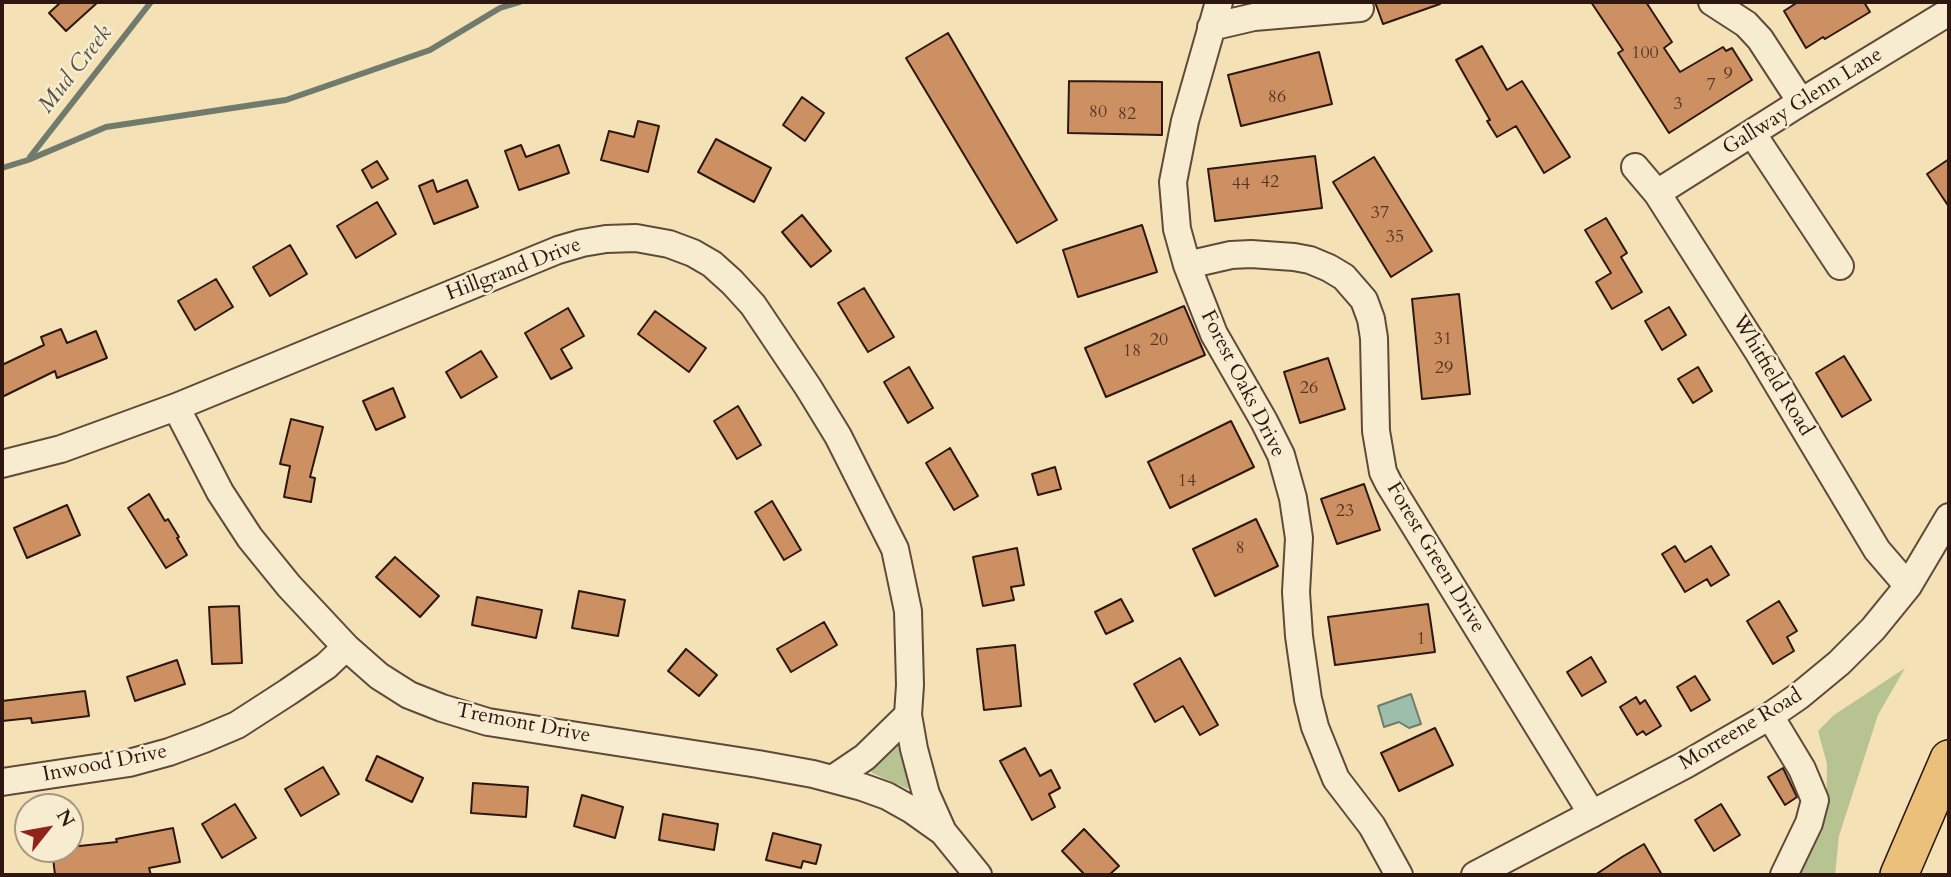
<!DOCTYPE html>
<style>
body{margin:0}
#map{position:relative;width:1951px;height:877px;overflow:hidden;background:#f5e1b6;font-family:Cardo,serif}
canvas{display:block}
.frame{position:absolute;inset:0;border:4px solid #2d1710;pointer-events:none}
.north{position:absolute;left:14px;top:793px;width:70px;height:70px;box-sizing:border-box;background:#f8ecd0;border:2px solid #a79783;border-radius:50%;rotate:59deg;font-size:19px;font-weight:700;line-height:28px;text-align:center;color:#2d1710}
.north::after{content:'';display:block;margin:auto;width:24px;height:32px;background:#8f2418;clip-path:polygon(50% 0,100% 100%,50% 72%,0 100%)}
</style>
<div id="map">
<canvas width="1951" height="877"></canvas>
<div class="frame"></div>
<div class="north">N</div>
</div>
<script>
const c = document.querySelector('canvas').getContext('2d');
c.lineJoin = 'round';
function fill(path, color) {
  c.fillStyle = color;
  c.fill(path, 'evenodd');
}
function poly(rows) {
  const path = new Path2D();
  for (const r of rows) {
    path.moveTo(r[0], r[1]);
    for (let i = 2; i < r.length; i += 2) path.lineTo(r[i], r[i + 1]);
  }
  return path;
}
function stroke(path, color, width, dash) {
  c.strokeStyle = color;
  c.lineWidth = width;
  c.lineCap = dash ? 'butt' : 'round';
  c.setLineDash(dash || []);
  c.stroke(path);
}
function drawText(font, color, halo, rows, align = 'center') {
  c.font = font + ' Cardo,serif';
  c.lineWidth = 5;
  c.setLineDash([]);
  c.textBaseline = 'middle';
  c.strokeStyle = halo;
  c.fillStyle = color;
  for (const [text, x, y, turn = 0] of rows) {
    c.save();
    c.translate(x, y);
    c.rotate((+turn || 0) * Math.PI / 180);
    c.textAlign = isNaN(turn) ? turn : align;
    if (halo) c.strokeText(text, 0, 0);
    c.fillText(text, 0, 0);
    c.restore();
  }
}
fill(poly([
 [1905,668,1878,715,1839,836,1835,875,1799,875,1826,818,1827,764,1818,731,1834,715],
 [899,740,911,786,908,789,872,773,869,767]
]), '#b7c492');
const water = poly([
 [1411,694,1421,724,1409,728,1399,722,1384,727,1378,706,1411,694]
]);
fill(water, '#9cbeab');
stroke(water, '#707b6d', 2);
stroke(poly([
 [30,157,151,2],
 [2,168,28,160,106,127,286,100,430,50,500,8,520,2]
]), '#707b6d', 6);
const building = poly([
 [61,2,98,2,66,31,49,13,61,2],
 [1375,2,1439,2,1440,4,1383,24,1375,2],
 [1591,2,1646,2,1672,42,1664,48,1680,72,1723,47,1726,51,1732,48,1752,80,1669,133,1618,53,1623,50,1591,2],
 [1798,2,1864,2,1870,12,1825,39,1823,37,1806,48,1784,11,1798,2],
 [948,33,1057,220,1017,243,906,58,948,33],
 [1482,46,1507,90,1522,81,1570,157,1544,173,1516,126,1497,137,1487,121,1490,120,1456,60,1482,46],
 [1319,52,1332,104,1241,126,1228,75,1319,52],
 [1069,81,1162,82,1162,135,1068,133,1069,81],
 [802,97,824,113,805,141,783,125,802,97],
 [638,121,659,126,648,172,601,160,609,131,634,137,638,121],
 [716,139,771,168,754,202,698,172,716,139],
 [521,145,526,157,559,145,569,173,519,190,505,151,521,145],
 [1315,156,1322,208,1215,221,1208,169,1315,156],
 [1374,157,1432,251,1391,277,1333,182,1374,157],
 [1949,159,1949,207,1927,174,1949,159],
 [377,161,388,179,372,188,362,170,377,161],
 [433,180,437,192,467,180,478,207,434,224,419,186,433,180],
 [377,202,396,234,356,258,337,226,377,202],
 [802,215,831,251,811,267,782,232,802,215],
 [1606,218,1627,253,1621,257,1642,292,1612,309,1596,282,1611,273,1585,230,1606,218],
 [1142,225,1157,272,1078,297,1063,250,1142,225],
 [290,245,307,274,270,296,253,267,290,245],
 [216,279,233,307,195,330,178,301,216,279],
 [864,288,894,337,868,352,838,303,864,288],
 [1459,294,1470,394,1422,399,1412,299,1459,294],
 [1184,306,1205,355,1106,397,1085,348,1184,306],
 [1669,307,1686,335,1662,350,1645,321,1669,307],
 [568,308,584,336,561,349,572,368,551,379,525,333,568,308],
 [655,311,706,348,689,372,638,334,655,311],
 [61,329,67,343,96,331,107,358,57,378,55,371,2,397,2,365,44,345,41,337,61,329],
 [481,351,497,377,461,398,446,372,481,351],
 [1844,356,1871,400,1842,417,1816,373,1844,356],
 [1328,358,1345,409,1300,423,1284,372,1328,358],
 [909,367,933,408,908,423,884,382,909,367],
 [1698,367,1712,391,1693,403,1678,379,1698,367],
 [393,388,405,417,376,430,363,401,393,388],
 [738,406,761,445,737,459,714,421,738,406],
 [291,419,323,427,310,477,315,478,311,502,284,497,290,466,280,464,291,419],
 [1231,421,1254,467,1170,508,1148,462,1231,421],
 [950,448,978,496,954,510,926,463,950,448],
 [1055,467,1061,489,1038,495,1032,474,1055,467],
 [1364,484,1380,530,1337,544,1321,499,1364,484],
 [149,494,165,521,168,519,179,537,177,538,187,555,166,568,128,508,149,494],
 [772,501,801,550,784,560,755,512,772,501],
 [67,505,80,535,27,558,14,528,67,505],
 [1256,519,1278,566,1215,596,1193,549,1256,519],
 [1675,546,1685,562,1711,546,1729,575,1711,586,1707,579,1685,592,1662,554,1675,546],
 [1017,548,1024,585,1011,587,1014,600,983,606,973,557,1017,548],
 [395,557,439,596,420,617,376,577,395,557],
 [579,591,625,600,618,636,572,628,579,591],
 [477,597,542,610,536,638,472,625,477,597],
 [1121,599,1133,621,1106,634,1095,612,1121,599],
 [1779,601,1797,631,1787,637,1794,651,1773,664,1747,621,1779,601],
 [1428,604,1435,652,1335,665,1328,617,1428,604],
 [239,606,242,663,212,664,209,607,239,606],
 [824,622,837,645,791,672,777,649,824,622],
 [1015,645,1021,706,984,710,977,649,1015,645],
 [686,649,717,675,699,696,668,671,686,649],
 [1591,657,1606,682,1582,696,1567,672,1591,657],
 [1180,658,1218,725,1200,735,1183,706,1155,722,1134,684,1180,658],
 [177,660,185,684,135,701,127,677,177,660],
 [1695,676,1710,700,1691,711,1677,687,1695,676],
 [85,691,89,716,32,723,31,718,2,721,2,701,85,691],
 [1636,697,1640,704,1645,700,1661,726,1646,735,1643,731,1637,735,1620,707,1636,697],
 [1435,728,1453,765,1399,791,1381,753,1435,728],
 [1025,748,1040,776,1051,770,1060,788,1049,794,1055,807,1032,820,1000,761,1025,748],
 [377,756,423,778,412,802,366,780,377,756],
 [323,767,339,794,301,816,285,789,323,767],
 [1783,768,1797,797,1785,805,1768,777,1783,768],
 [473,783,528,787,526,817,471,813,473,783],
 [582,795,623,807,615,838,574,826,582,795],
 [235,804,256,838,222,858,202,824,235,804],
 [1721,804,1740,835,1714,851,1695,820,1721,804],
 [663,814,718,824,714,850,659,840,663,814],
 [173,828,180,862,149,868,151,875,55,875,52,849,70,849,70,847,117,842,116,839,173,828],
 [1084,829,1119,866,1109,875,1085,875,1062,851,1084,829],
 [773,833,821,845,816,864,803,861,801,868,766,860,773,833],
 [1644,844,1662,875,1595,875,1622,857,1644,844]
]);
fill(building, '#cd9062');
stroke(building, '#2d1710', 2);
const minor = poly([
 [1219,2,1185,121,1173,182,1177,229,1187,265,1214,334,1264,421,1281,455,1293,498,1299,538,1296,592,1299,636,1308,699,1315,727,1336,779,1372,826,1399,875],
 [1712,2,1746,24,1760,39,1801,102],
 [1211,27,1254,17,1360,8],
 [1752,133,1840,266],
 [1635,167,1657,193,1759,353,1877,550,1908,586],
 [1657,193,1801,102,1949,12],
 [1187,265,1231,255,1251,254,1294,257,1310,260,1329,268,1344,277,1364,300,1371,319,1374,338,1376,431,1383,472,1389,484,1592,814],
 [176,407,220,492,250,538,289,586,346,647,379,676,409,695,442,708,488,722,758,764,813,774,862,787,887,796,912,810,943,832,978,875],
 [2,464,61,449,176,407,558,250,582,243,606,239,636,238,669,244,693,253,712,264,732,282,753,305,808,387,838,436,895,549,908,611,910,685,908,715,914,749,926,794,943,832],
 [1770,716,1802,769,1815,800,1809,823,1784,875],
 [834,778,865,757,908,715],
 [2,782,129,763,169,752,204,739,237,725,288,692,326,666,346,647],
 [1475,875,1685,765,1770,716,1799,696,1839,663,1873,629,1908,586,1949,517]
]);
const highway = poly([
 [1899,875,1949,759]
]);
stroke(minor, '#5f4a3a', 30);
stroke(highway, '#2d1710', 40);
stroke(minor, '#f8ecd0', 26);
stroke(highway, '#eac07b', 37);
drawText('18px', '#553524', null, [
 ["100",1645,54],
 ["9",1728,75],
 ["7",1711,86],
 ["86",1277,98],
 ["3",1678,105],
 ["80",1098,113],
 ["82",1127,115],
 ["42",1270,183],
 ["44",1241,185],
 ["37",1380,214],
 ["35",1395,238],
 ["31",1443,340],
 ["20",1159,341],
 ["18",1132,352],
 ["29",1444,369],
 ["26",1309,389],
 ["14",1187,482],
 ["23",1345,512],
 ["8",1240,549],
 ["1",1421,640]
]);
drawText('21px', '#2d1710', '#f8ecd0', [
 ["Gallway Glenn Lane",1803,102,-32],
 ["Hillgrand Drive",514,270,-21],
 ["Whitfield Road",1772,376,59],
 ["Forest Oaks Drive",1242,384,63],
 ["Forest Green Drive",1435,558,59],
 ["Tremont Drive",523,724,11],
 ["Morreene Road",1741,730,-31],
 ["Inwood Drive",105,764,-11]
]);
drawText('italic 23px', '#545146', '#f8ecd0', [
 ["Mud Creek",76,70,-52]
]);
</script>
